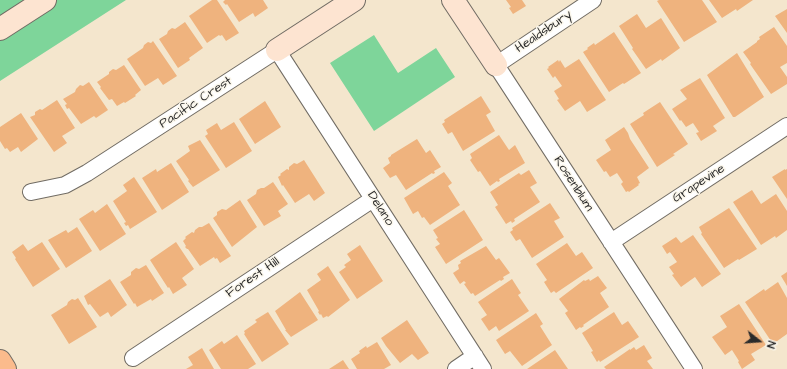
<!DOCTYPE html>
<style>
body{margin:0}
#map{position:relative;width:787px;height:369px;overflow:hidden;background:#f4e6cd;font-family:"Architects Daughter",sans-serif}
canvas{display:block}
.north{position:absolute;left:739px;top:321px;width:40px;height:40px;-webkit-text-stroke:3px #fbf7ec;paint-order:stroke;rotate:107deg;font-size:11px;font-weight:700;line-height:16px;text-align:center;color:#2b2b2b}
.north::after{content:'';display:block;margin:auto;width:14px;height:18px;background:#2b2b2b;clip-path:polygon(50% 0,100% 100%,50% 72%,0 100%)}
</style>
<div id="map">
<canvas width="787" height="369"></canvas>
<div class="north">N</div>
</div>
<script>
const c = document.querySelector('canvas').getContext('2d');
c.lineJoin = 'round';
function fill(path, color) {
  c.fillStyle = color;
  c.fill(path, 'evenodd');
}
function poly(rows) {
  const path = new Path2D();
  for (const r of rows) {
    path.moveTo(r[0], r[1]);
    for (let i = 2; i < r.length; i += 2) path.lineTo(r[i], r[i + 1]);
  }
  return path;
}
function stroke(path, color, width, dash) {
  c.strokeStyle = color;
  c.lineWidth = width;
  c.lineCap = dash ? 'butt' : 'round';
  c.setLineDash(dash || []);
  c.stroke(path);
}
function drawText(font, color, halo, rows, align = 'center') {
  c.font = font + ' "Architects Daughter",sans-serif';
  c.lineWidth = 3;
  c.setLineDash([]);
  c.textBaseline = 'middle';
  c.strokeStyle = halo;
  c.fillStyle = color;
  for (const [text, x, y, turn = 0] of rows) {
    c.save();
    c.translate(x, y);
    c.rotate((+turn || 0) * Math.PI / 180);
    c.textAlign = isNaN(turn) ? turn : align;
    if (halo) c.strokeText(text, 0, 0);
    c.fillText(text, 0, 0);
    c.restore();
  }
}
fill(poly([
 [0,0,126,0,0,81],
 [374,35,398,73,436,48,455,77,374,131,330,63]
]), '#7ed59a');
fill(poly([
 [212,0,217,0,239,33,226,41,222,35,220,36,219,35,207,43,189,16],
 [225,0,263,0,268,8,255,17,253,13,239,22,227,4,226,5,223,2],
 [506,0,522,0,526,6,513,14,509,8,511,7],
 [659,0,702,0,717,22,684,42,657,1],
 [709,0,753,0,737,11,736,9,722,18],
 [787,9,787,33,775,16],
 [637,14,646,28,661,18,680,48,662,61,661,59,646,69,632,49,633,48,619,26],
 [185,22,203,48,189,58,190,60,178,68,159,39,167,34,168,31,172,28,175,29],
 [774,27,787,46,787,63,780,67,787,77,787,84,771,94,750,64,751,63,743,52,757,42,757,41,760,39,759,37],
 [614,32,641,73,624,84,623,83,609,92,583,52,588,49,587,48,594,43,595,45],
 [153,41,177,76,163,85,158,78,145,86,127,59,143,48,144,45,148,42,151,43],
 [737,53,764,97,735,117,733,117,707,75],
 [579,59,606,100,587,112,580,101,565,111,557,100,559,99,554,91,562,86,555,76,553,78,547,69,549,68,548,67,558,60,559,62,560,60,565,68],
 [124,65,141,90,135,95,136,96,125,103,124,102,117,106,112,99,109,100,100,88,101,87,97,82,109,74,109,72,113,69,116,70],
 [700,78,725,118,713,126,717,131,701,141,696,133,699,132,693,123,686,127,681,120,680,121,672,109,687,99,680,90],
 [89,82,108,110,96,118,94,116,81,124,69,108,67,109,65,105,67,104,63,99,75,92,76,89,80,85,83,86],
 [481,96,491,112,486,115,495,131,463,151,452,132,448,134,442,124,445,122,444,120],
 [57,100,75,128,62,136,67,143,54,152,30,117,35,115,35,112,40,109,42,110],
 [265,101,281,127,255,144,239,119],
 [660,102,688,144,673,154,675,155,657,167,630,124,644,115,643,113],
 [21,113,38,139,21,152,18,147,10,152,7,148,5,149,0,141,0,127],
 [234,122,252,151,226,168,205,136,208,134,206,130,217,123,221,130],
 [624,127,628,133,630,139,649,168,637,177,640,183,638,184,639,185,629,192,628,191,626,192,621,184,623,182,617,173,610,177,606,171,604,172,596,160,611,150,605,140],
 [499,135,509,150,515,145,525,163,499,179,500,181,498,182,497,181,490,186,480,171,478,172,470,160,472,158,470,154],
 [417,139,426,153,430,150,441,167,434,171,435,173,433,174,432,173,406,190,396,175,390,178,383,168,390,163,388,158,391,156,391,155],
 [200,140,220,170,193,187,188,181,189,180,176,161,190,151,188,146],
 [304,160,325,193,314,201,309,194,295,203,283,185,282,186,278,177,281,175,280,174,287,169,289,170,289,167,294,163,297,164],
 [171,163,189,192,162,210,142,178,156,169,157,172],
 [785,169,785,170,787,169,787,199,772,177],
 [529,170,537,183,530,187,540,202,514,219,515,221,512,223,511,221,506,224,495,207,498,205,490,192,519,173,521,175],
 [444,172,452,183,448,186,460,205,430,225,424,217,422,218,418,211,413,214,404,198],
 [134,177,157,212,130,229,128,225,126,226,124,223,126,222,113,201,127,191,123,185],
 [273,182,288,204,278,211,281,216,264,226,247,200,256,194,257,190,261,188,264,188],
 [752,190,761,204,776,194,787,211,787,230,776,238,775,236,761,245,733,202],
 [240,200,257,227,232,247,213,218,217,215,217,212,222,209,226,210],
 [550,203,560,218,554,221,564,237,532,258,520,239,516,241,510,232,513,230,512,228],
 [107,204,126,234,100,251,79,219,93,210,95,213],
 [729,208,757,249,739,260,738,259,724,268,701,234,702,233,699,227],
 [464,210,483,240,446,264,435,247,440,244,436,239,438,238,433,230],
 [209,223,231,256,220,263,217,258,215,259,214,257,200,266,188,249,187,249,185,247,186,246,183,241,186,238,185,237,192,232,194,233,195,230,199,227,202,227],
 [77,227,92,251,66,268,48,240,66,230,68,233],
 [693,235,721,274,702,287,695,277,681,287,672,275,674,274,669,267,677,262,670,252,667,254,662,246,676,237,681,243],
 [42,242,60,269,33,287,15,259,16,258,12,252,23,244,28,251],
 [176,242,194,269,182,278,187,285,173,294,169,287,168,288,150,260],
 [567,243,576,256,582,252,593,268,556,293,554,291,551,293,544,282,547,280,536,264],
 [360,245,383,281,357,299,339,272,346,267,344,265,351,260,347,254],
 [486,246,496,260,499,258,510,273,503,277,504,279,501,281,500,280,475,296,473,293,471,294,464,284,466,283,464,281,460,284,453,273,459,269,458,265,461,263,460,261],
 [146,265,164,293,152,301,151,299,137,307,135,303,134,304,120,282,131,275,131,272,136,268,139,269],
 [328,266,350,300,328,317,327,316,323,318,321,314,320,315,318,312,319,311,307,290,321,280,317,274],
 [787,272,787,286,781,276],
 [598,276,607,288,600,293,609,307,583,325,584,326,581,328,580,327,576,330,565,313,568,311,559,299,584,280,585,281,589,279,590,281],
 [110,279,127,305,111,317,108,312,100,317,90,304,88,305,84,296],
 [512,279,521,293,518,295,529,311,499,331,496,326,489,331,481,319,487,315,478,302],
 [778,282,787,298,787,334,773,344,745,302,764,289,765,291],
 [300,292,318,320,291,337,285,330,286,330,275,311],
 [78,298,97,327,69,344,51,315,67,305,68,302,72,299,75,300],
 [739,304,766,345,751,354,755,360,742,369,738,362,739,361,732,350,725,355,712,337,727,327,720,316],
 [268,312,289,344,262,362,244,334,245,333,244,331,257,322,255,320],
 [614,312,622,325,628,321,639,337,600,362,599,360,597,362,591,352,593,351,582,333],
 [536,313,543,324,540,326,552,345,522,366,510,351,505,354,496,340],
 [407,320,429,353,418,360,412,354,400,363,386,346,381,338],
 [237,335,256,364,248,369,221,369,209,350,222,341,224,344],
 [377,342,391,365,384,369,357,369,351,359,360,353,359,351,366,346,367,348],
 [644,345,652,358,647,361,653,369,606,369,604,367,630,349,630,350,634,347,636,350],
 [202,348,214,369,186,369,193,365,188,357],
 [555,350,568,369,527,369],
 [343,360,349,369,329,369]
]), '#efb37e');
const street = poly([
 [593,0,496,65,694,369],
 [31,192,65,185,87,173,277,50,483,369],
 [611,242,787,126],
 [133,358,373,199],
 [456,369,475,356]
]);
const secondary = poly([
 [453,0,496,65],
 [0,29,45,0],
 [277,50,354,0]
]);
const primary = poly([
 [0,361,5,369]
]);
stroke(street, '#716c64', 18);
stroke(secondary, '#716c64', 24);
stroke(primary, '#716c64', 24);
stroke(street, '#fff', 16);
stroke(secondary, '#fde4d1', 22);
stroke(primary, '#fbbb8c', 22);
drawText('13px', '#2b2b2b', '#fbf7ec', [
 ["Healdsbury",544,32,-34],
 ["Pacific Crest",196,103,-33],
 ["Rosenblum",573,184,57],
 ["Grapevine",699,184,-33],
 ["Delano",380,209,57],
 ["Forest Hill",253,278,-34]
]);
</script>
